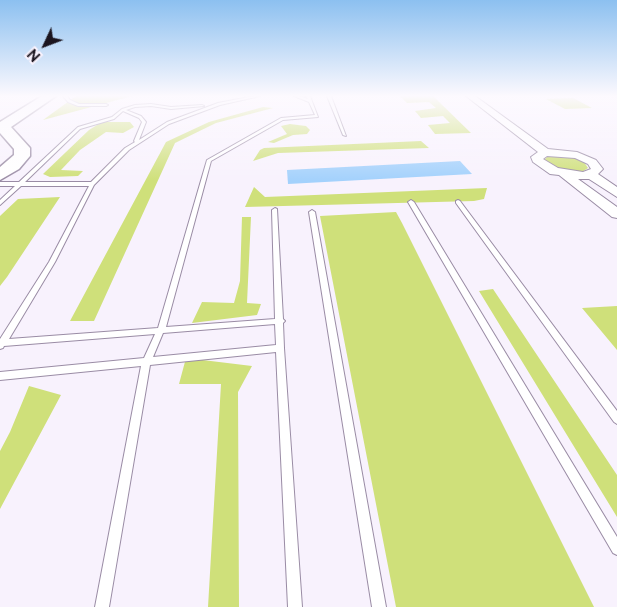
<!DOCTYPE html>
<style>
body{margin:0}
#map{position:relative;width:617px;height:607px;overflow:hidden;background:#f8f2fd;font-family:Raleway,sans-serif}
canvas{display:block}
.north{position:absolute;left:20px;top:20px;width:50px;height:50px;-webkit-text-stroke:4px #f8f2fd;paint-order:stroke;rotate:227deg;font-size:14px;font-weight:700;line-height:20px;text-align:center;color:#1b151f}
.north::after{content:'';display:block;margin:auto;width:18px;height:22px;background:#1b151f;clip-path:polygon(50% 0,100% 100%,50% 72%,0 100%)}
</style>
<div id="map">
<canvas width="617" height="607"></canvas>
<div class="north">N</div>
</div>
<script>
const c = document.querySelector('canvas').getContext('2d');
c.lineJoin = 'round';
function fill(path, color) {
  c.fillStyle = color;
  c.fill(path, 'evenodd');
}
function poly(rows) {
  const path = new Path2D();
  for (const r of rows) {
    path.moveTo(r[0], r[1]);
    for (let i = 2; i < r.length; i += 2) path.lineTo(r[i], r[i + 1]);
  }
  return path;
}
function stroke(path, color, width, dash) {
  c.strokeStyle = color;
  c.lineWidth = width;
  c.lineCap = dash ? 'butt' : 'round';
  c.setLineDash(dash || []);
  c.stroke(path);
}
fill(poly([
 [76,96,132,96,43,120],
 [400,96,433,96,471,133,435,134,428,125,450,123,443,116,421,118,415,111,436,108,429,102,407,103],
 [573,98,592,108,565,109,546,99],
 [263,107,273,108,216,123,175,143,94,321,70,321,166,142,209,122],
 [102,122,130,122,134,127,123,133,106,132,80,150,61,170,83,171,78,176,50,177,43,174,89,130],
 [290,124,306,126,310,130,307,134,293,135,274,143,268,142,287,134,281,126],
 [421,141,429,148,278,153,253,161,260,150,264,148],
 [548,156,572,157,584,162,588,168,582,172,561,170,546,162,544,160],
 [254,187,265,197,487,188,484,199,474,201,245,207],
 [60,197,7,277,0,286,0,216,18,199],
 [396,212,402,223,594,607,396,607,320,216],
 [242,217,251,217,247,303,261,304,257,315,192,323,202,302,234,303,240,281],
 [493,289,617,475,617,517,479,291],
 [617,306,617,350,582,308],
 [186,358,252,366,238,392,239,607,208,607,221,384,179,384],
 [29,386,61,395,0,509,0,451,10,432]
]), '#cfe07a');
fill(poly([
 [460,161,472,174,288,184,287,170]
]), '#a3d1fc');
const service = poly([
 [63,96,67,96,70,100,79,104,106,104,108,105,106,106,78,106,68,102,63,96],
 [254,96,260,96,220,105,169,124,129,150,94,185,55,262,9,339,158,328,207,160,281,118,315,115,309,102,294,96,299,96,308,99,306,96,310,96,318,117,283,120,211,161,166,327,275,319,272,210,275,208,277,209,283,319,285,321,283,323,284,348,302,607,288,607,276,352,150,365,109,607,95,607,141,366,0,380,0,372,144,358,155,334,4,346,3,348,0,349,0,339,49,262,89,186,21,186,0,205,0,200,15,186,0,186,0,182,19,182,78,127,112,117,122,109,135,105,151,104,171,107,202,105,204,106,171,109,151,106,135,107,126,110,141,116,146,122,139,140,167,122,218,103,254,96],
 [123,111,139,118,142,122,134,141,135,142,125,148,91,182,25,182,80,129,114,119,123,111],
 [275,324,276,345,153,357,163,333,275,324],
 [327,96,331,96,346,136,343,135,327,96],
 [411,200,414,202,617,537,617,555,613,553,408,202,411,200],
 [458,200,460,201,617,411,617,424,614,422,456,203,456,201,458,200],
 [312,210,315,212,386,607,372,607,309,212,312,210]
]);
const tertiary = poly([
 [466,96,475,96,548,149,577,152,596,160,603,169,598,174,617,187,617,197,589,179,578,179,617,207,617,218,612,217,559,175,550,174,533,162,531,157,538,152,466,96],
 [547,156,575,158,588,164,591,169,583,172,558,168,543,159,547,156]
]);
const trunk = poly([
 [42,96,56,96,11,127,30,148,30,156,19,169,0,180,0,167,14,155,14,149,0,133,0,122,42,96]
]);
stroke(service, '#9a8ca5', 2);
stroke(tertiary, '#9a8ca5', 2);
stroke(trunk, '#9a8ca5', 3);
fill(service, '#fff');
fill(tertiary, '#fff');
fill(trunk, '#fff');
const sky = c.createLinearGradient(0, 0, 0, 181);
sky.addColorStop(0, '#8cc0f0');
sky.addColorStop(0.53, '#fcf9fe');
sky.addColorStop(1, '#fcf9fe00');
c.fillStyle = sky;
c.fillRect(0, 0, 617, 181);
</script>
